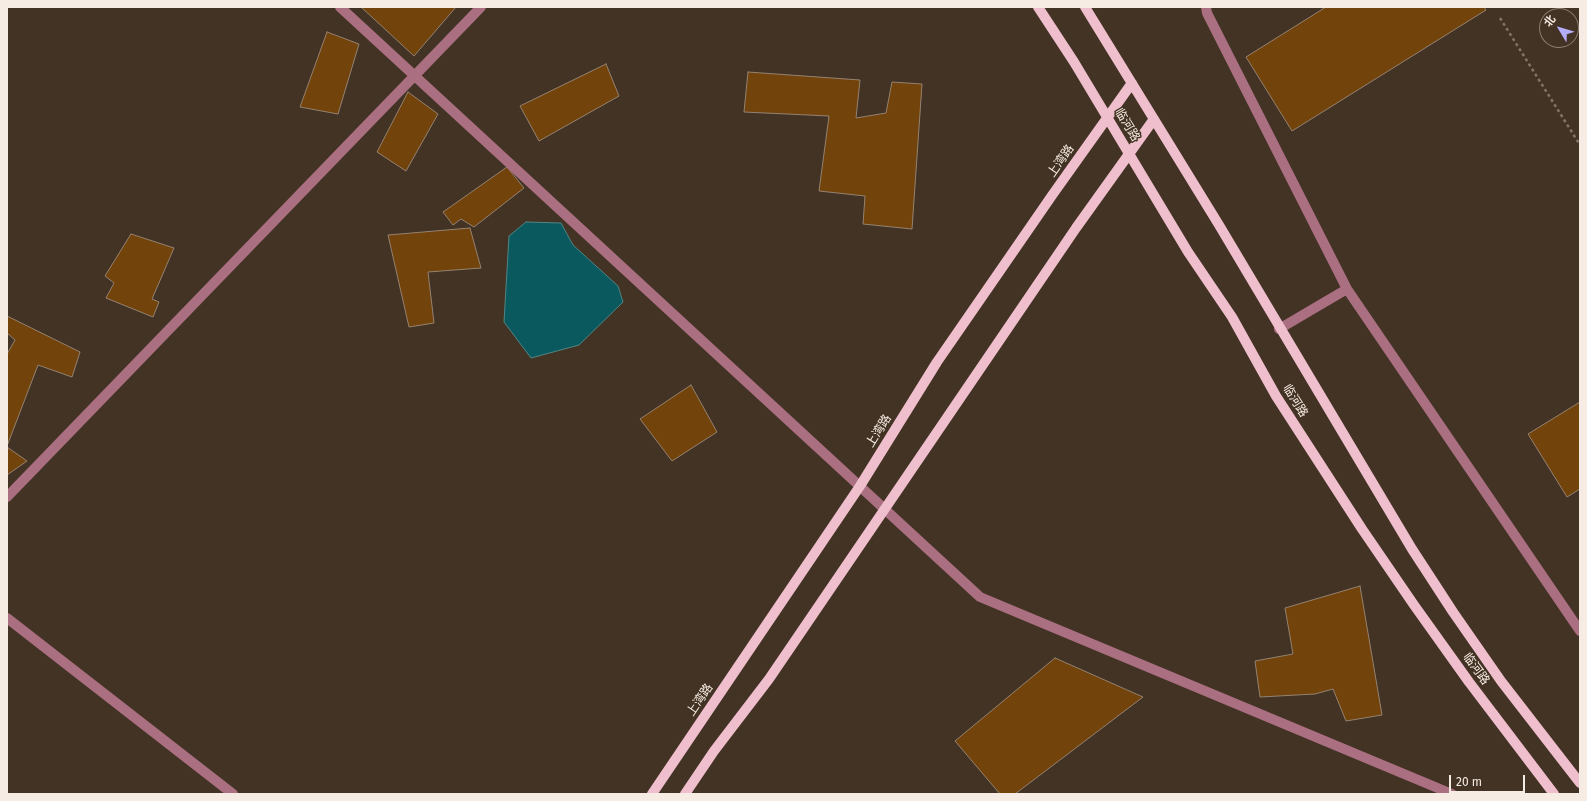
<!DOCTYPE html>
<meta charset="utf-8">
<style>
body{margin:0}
#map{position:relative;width:1587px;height:801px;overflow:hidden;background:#433324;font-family:"Fira Sans","Noto Sans SC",sans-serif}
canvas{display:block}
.frame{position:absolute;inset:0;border:8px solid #f7ece3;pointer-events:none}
.north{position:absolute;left:1539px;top:8px;width:40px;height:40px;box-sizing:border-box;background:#433324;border:1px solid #8b7d70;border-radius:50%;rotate:308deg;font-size:11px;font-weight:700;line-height:16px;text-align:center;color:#f7ece3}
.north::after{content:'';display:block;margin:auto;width:14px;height:18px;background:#b5acf8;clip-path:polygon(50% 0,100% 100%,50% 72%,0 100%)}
.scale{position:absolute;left:1449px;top:775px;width:76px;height:18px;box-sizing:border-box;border:2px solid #f7ece3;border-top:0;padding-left:5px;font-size:12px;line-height:14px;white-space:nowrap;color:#f7ece3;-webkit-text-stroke:3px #433324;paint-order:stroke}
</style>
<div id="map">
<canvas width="1587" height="801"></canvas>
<div class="frame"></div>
<div class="north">北</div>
<div class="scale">20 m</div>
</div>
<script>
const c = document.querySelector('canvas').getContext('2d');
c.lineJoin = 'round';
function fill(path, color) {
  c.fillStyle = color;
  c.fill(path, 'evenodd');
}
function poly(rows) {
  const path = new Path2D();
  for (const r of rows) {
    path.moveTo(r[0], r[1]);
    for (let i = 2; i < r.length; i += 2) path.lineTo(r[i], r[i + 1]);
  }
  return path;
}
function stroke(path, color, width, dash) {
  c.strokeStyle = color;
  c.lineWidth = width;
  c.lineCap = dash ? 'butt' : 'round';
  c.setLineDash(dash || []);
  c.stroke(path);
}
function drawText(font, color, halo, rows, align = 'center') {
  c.font = font + ' "Fira Sans","Noto Sans SC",sans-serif';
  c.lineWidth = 3;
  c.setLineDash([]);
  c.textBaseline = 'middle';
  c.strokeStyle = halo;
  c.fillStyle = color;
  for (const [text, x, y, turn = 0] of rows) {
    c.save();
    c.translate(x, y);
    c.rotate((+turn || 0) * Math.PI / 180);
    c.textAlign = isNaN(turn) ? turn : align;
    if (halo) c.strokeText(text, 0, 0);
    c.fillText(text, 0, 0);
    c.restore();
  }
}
const water = poly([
 [526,222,561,223,573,245,618,286,623,302,579,345,531,358,504,322,509,236,526,222]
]);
fill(water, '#0a595e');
stroke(water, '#518586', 1);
const building = poly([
 [361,7,456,7,414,56,361,7],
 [1326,7,1484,7,1486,10,1292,131,1246,57,1326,7],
 [327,32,359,44,338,114,300,107,327,32],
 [606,64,619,96,539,141,520,106,606,64],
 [748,72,860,80,856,118,886,113,892,82,922,84,912,229,863,224,865,196,819,191,829,116,744,112,748,72],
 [408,92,438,114,406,171,377,152,408,92],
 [507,167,524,188,474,227,461,219,453,225,443,212,507,167],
 [470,228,481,268,428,272,434,323,409,327,388,235,470,228],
 [131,234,174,248,152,299,159,302,153,317,106,298,114,283,105,276,131,234],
 [7,316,80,352,72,377,38,365,7,446,7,354,15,340,7,333,7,316],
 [691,385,717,432,672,461,640,419,691,385],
 [1580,402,1580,489,1567,497,1528,434,1580,402],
 [7,447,27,461,7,475,7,447],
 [1360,586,1382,715,1346,721,1333,689,1315,694,1260,697,1255,661,1293,654,1285,608,1360,586],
 [1055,658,1143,697,1015,794,1000,794,955,741,1055,658]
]);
fill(building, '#72430a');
stroke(building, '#958271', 1);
stroke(poly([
 [1500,18,1580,145]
]), '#827467', 2.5, [3, 3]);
stroke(poly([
 [340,7,980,597,1452,794],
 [1206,7,1207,13,1347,289,1580,631],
 [1279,329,1347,289],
 [7,497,481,7],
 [7,618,233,794]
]), '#aa6f81', 10);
stroke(poly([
 [1038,7,1074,62,1188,252,1232,317,1276,396,1362,529,1414,605,1469,682,1554,794],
 [1085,7,1219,225,1412,549,1453,612,1501,681,1580,783],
 [652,794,860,486,937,362,1053,194,1132,83],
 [685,794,714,751,769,679,1076,228,1154,119]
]), '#f0bfcd', 10);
drawText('12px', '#f7ece3', '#433324', [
 ["临河路",1127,125,59],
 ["上湾路",1061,161,-55],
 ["临河路",1295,401,58],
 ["上湾路",879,431,-58],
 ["临河路",1476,669,54],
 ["上湾路",700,700,-56]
]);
</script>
